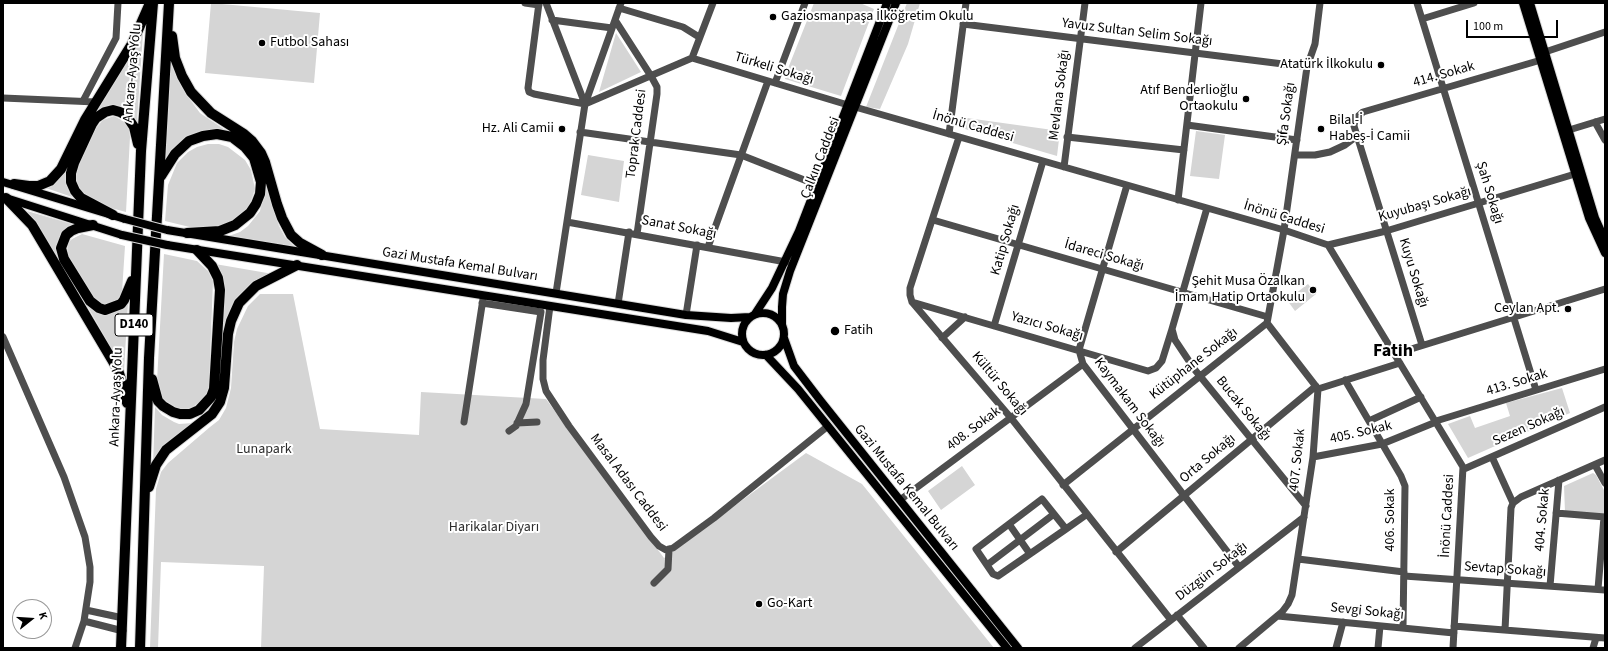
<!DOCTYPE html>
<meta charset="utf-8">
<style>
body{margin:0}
#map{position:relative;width:1608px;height:651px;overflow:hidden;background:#fff;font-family:"Source Sans 3",sans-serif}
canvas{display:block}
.frame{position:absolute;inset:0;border:4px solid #000;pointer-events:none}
.north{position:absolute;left:12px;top:599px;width:40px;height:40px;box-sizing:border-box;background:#fff;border:1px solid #999;border-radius:50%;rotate:73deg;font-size:11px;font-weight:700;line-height:16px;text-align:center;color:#000}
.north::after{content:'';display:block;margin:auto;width:14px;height:18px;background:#000;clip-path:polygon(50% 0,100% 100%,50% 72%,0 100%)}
.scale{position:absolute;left:1466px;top:20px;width:92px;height:18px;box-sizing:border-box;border:2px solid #000;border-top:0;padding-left:5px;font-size:12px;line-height:14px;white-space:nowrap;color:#000;-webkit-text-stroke:3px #fff;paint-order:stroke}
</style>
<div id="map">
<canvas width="1608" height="651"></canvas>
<div class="frame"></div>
<div class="north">K</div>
<div class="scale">100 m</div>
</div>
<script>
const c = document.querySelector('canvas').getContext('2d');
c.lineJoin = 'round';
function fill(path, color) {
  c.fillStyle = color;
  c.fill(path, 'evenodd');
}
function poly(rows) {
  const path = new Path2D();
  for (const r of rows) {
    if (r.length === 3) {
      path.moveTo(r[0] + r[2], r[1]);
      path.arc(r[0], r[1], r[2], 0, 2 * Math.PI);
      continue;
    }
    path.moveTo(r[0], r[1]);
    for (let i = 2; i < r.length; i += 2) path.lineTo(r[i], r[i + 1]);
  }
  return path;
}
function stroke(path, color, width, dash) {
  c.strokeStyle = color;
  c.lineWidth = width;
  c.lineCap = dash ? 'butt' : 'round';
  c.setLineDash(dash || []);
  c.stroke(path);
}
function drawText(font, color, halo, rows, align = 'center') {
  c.font = font + ' "Source Sans 3",sans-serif';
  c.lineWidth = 4;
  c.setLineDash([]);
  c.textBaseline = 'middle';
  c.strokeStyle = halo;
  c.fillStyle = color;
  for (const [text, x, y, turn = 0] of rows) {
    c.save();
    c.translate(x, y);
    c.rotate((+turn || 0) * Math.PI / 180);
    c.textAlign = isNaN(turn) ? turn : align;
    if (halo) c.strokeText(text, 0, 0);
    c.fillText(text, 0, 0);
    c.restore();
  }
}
fill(poly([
 [211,3,320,13,314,83,205,73],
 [814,3,860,3,874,9,841,96,785,79,785,76],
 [907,3,920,3,908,44,880,109,866,107],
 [143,33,137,122,133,114,123,107,108,107,100,109,94,113],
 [616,33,641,72,599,92],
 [171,65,186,94,200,113,246,144,206,134,165,162],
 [114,116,125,122,129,128,130,137,126,212,92,203,86,198,78,187,76,179,76,171,96,128,103,120],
 [967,118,1060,131,1057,156,965,129],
 [1196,131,1225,135,1219,179,1190,176],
 [208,144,219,144,228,147,245,160,251,170,255,189,249,207,243,216,220,228,198,229,165,221,168,185,177,163,188,152,197,147],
 [588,155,624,161,619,202,581,195],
 [68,166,67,186,72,197,46,188,62,176],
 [262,171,279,226,285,237,296,248,226,237,240,232,248,226,260,211,264,192],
 [27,211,72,224,62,233,60,261],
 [82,234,125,246,122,292,116,302,106,305,102,304,96,300,70,260,67,253,68,243,72,239],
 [164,254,197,261,208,271,213,281,209,386,207,396,190,409,179,410,165,403,161,397,157,381],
 [215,264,273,274,260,281,223,334,225,288,222,277],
 [1308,284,1316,294,1295,311,1287,300],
 [80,293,104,313,114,312,128,303,124,371],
 [260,294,293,294,320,429,419,435,421,392,546,399,664,558,806,453,862,484,994,648,261,648,264,566,161,562,158,648,150,648,156,489,161,472,168,463,210,427,219,420,226,408,231,388,234,342,237,329,248,306],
 [1562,388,1570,413,1468,458,1448,424,1470,416,1475,428,1510,416,1506,403],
 [155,407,162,415,174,422,179,424,193,423,153,466],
 [962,466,975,485,941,510,928,491],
 [1593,473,1596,475,1605,492,1605,515,1565,512,1564,486]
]), '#d5d5d5');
const major = poly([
 [1523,3,1589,218,1605,253],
 [1530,3,1595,218,1605,240],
 [3,182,125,219],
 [6,198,122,235],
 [167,230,686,315,731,318,750,317],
 [167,245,708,331,743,342],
 [763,334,21],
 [755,314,772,288,799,231,887,3],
 [782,325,782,307,783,294,790,271,896,3],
 [784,338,794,366,820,400,1018,648],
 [766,355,798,389,1007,648]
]);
const highway = poly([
 [172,36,175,58,182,76,191,92,211,113,244,134,252,141,261,153,265,162,277,204,282,218,291,235,300,243,322,255],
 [161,176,175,154,189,141,203,136,217,134,232,137,245,147,254,158,261,182,260,194,256,204,250,213,235,225,220,231,187,233],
 [14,184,29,186,38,186,50,181,61,169,85,120,132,44,150,3],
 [6,198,32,225,118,370,123,385,127,403],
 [113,215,81,198,75,191,71,182,71,173,74,163,92,124,96,118,105,112,113,110,120,112,126,115,134,127,138,144],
 [93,225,78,228,71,231,66,235,61,248,64,259,90,301,99,308,105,310,121,304,124,300,132,281],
 [152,379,158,401,163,406,173,412,180,414,190,414,199,410,211,397,214,389,220,290,218,278,212,266,197,250],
 [149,487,156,465,166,450,212,414,220,402,224,388,228,334,231,321,239,303,256,286,297,265],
 [121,648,141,151,153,3],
 [140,648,149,358,169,3]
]);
stroke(major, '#dbdbdb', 10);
stroke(highway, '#dbdbdb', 12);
stroke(poly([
 [525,3,539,5],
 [539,3,528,88,529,92,534,94,585,104],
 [546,3,585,104],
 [621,3,615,20,651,76,657,87,657,94,637,234],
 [1417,3,1536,390],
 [619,8,683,27,699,37],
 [1422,19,1474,3],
 [552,20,612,28],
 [963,24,1307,67],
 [1545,52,1605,32],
 [692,58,848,105],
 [775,83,805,3],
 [3,98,96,102],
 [83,101,116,38,118,3],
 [585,104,692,58,713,3],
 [855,107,1284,230,1328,245,1463,467,1453,648],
 [1595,122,1605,140],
 [1187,125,1297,140],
 [1569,130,1605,119],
 [580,132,741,155,817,185],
 [949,134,966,3],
 [959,137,910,288,910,295,912,302,1011,418,1171,620],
 [1067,137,1184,150],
 [1295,155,1315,155,1330,152,1345,145,1357,136],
 [1064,167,1085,3],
 [1127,185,1079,350,1083,364,1239,567],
 [1178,200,1201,3],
 [1207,208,1172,329,1175,340,1195,370,1306,506],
 [933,220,1268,317],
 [567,222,786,262],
 [1328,245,1386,231,1575,174],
 [708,247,768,81],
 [556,293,585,104,615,20],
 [912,302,1148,371,1156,368,1162,361,1172,329],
 [482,303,541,312,526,404,516,426,509,431],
 [618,304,629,232],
 [550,306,543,360,543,379,546,391,569,426,651,537,659,546,666,550,673,548,714,518,828,426],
 [686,315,697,245],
 [1267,323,1318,389],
 [994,326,1043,161],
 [3,337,64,477,85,537,90,567,90,582,84,621,75,648],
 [942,338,965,317],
 [1422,345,1354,126,1355,119,1363,112,1541,60],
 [1395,354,1605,289],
 [1345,380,1401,476,1405,486,1403,628],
 [1369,421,1421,397],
 [1436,421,1605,369],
 [464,422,483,299],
 [517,423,537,422],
 [1313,457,1382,444,1436,422],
 [1492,457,1513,503,1511,508,1505,630],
 [1595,465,1605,483],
 [1464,469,1605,407],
 [1063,485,1267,323,1284,230,1307,67,1315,44,1320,3],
 [900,500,1083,364],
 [1513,503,1521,497,1605,460],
 [1556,513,1605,517],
 [1009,524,1030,554],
 [1066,529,1042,499,976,549,993,574,998,576,1066,529,1086,515],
 [1116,552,1316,386],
 [1298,559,1404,572],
 [987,565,1054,514],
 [1404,576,1605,590],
 [654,583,668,569,669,549],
 [1550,586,1559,480],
 [1598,589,1604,517],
 [86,610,123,618],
 [1177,615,1204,648],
 [1278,616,1454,633],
 [84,621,123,631],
 [1454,626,1605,638],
 [1135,648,1304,517],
 [1239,648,1282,612,1288,604,1292,595,1313,457,1318,389,1400,363],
 [1336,648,1343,622],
 [1378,648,1380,626],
 [1593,648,1596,638]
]), '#4e4e4e', 7);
stroke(major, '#000', 8);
stroke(highway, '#000', 10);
const majorBridge = poly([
 [125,219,167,230],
 [122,235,167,245]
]);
stroke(majorBridge, '#dbdbdb', 10, []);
stroke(majorBridge, '#000', 8);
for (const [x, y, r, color] of [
 [773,17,4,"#000"],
 [262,43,4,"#000"],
 [1381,65,4,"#000"],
 [1246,99,4,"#000"],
 [562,129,4,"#000"],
 [1321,129,4,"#000"],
 [1313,290,4,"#000"],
 [1568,309,4,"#000"],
 [835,331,5,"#000"],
 [759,604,4,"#000"]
]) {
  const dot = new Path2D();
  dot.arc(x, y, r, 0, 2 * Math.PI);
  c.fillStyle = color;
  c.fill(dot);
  stroke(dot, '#fff', 1.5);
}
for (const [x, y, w] of [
 [134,325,38]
]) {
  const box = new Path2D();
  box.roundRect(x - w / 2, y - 11, w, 22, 3);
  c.fillStyle = '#fff';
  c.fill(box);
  stroke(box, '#000', 1);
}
drawText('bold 13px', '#000', null, [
 ["D140",134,325]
]);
drawText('14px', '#000', '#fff', [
 ["Gaziosmanpaşa İlköğretim Okulu",781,17],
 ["Futbol Sahası",270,43],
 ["Atatürk İlkokulu",1373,65,"right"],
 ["Atıf Benderlioğlu",1238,91,"right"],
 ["Ortaokulu",1238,107,"right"],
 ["Bilal-İ",1329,121],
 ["Habeş-İ Camii",1329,137],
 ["Hz. Ali Camii",554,129,"right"],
 ["Şehit Musa Özalkan",1305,282,"right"],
 ["İmam Hatip Ortaokulu",1305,298,"right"],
 ["Ceylan Apt.",1560,309,"right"],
 ["Fatih",844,331],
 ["Go-Kart",767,604]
], 'left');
drawText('14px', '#000', '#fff', [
 ["Yavuz Sultan Selim Sokağı",1137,33,7],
 ["Türkeli Sokağı",774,69,17],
 ["Ankara-Ayaş Yolu",133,73,-85],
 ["414. Sokak",1444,75,-16],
 ["Mevlana Sokağı",1060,95,-83],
 ["Şifa Sokağı",1287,114,-82],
 ["İnönü Caddesi",973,127,16],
 ["Toprak Caddesi",637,134,-83],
 ["Çalkın Caddesi",821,158,-69],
 ["Şah Sokağı",1489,193,73],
 ["Kuyubaşı Sokağı",1425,205,-16],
 ["İnönü Caddesi",1284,218,17],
 ["Sanat Sokağı",679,228,11],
 ["Katip Sokağı",1006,240,-74],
 ["İdareci Sokağı",1104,256,16],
 ["Gazi Mustafa Kemal Bulvarı",460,265,9],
 ["Kuyu Sokağı",1413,273,73],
 ["Yazıcı Sokağı",1047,327,16],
 ["Kütüphane Sokağı",1194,364,-38],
 ["413. Sokak",1517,383,-17],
 ["Kültür Sokağı",999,384,50],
 ["Ankara-Ayaş Yolu",117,397,-88],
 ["Kaymakam Sokağı",1129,403,53],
 ["Bucak Sokağı",1243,409,51],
 ["Sezen Sokağı",1529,427,-24],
 ["408. Sokak",974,429,-37],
 ["405. Sokak",1361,433,-13],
 ["Orta Sokağı",1208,459,-40],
 ["407. Sokak",1298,460,-84],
 ["Masal Adası Caddesi",628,483,53],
 ["Gazi Mustafa Kemal Bulvarı",906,488,51],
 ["İnönü Caddesi",1448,516,-87],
 ["406. Sokak",1391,520,-90],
 ["404. Sokak",1543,520,-85],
 ["Sevtap Sokağı",1505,570,4],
 ["Düzgün Sokağı",1212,572,-38],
 ["Sevgi Sokağı",1367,612,6]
]);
drawText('14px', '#2c2c2c', '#fff', [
 ["Lunapark",264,450],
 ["Harikalar Diyarı",494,528]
]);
drawText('bold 18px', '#000', '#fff', [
 ["Fatih",1393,352]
]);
</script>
